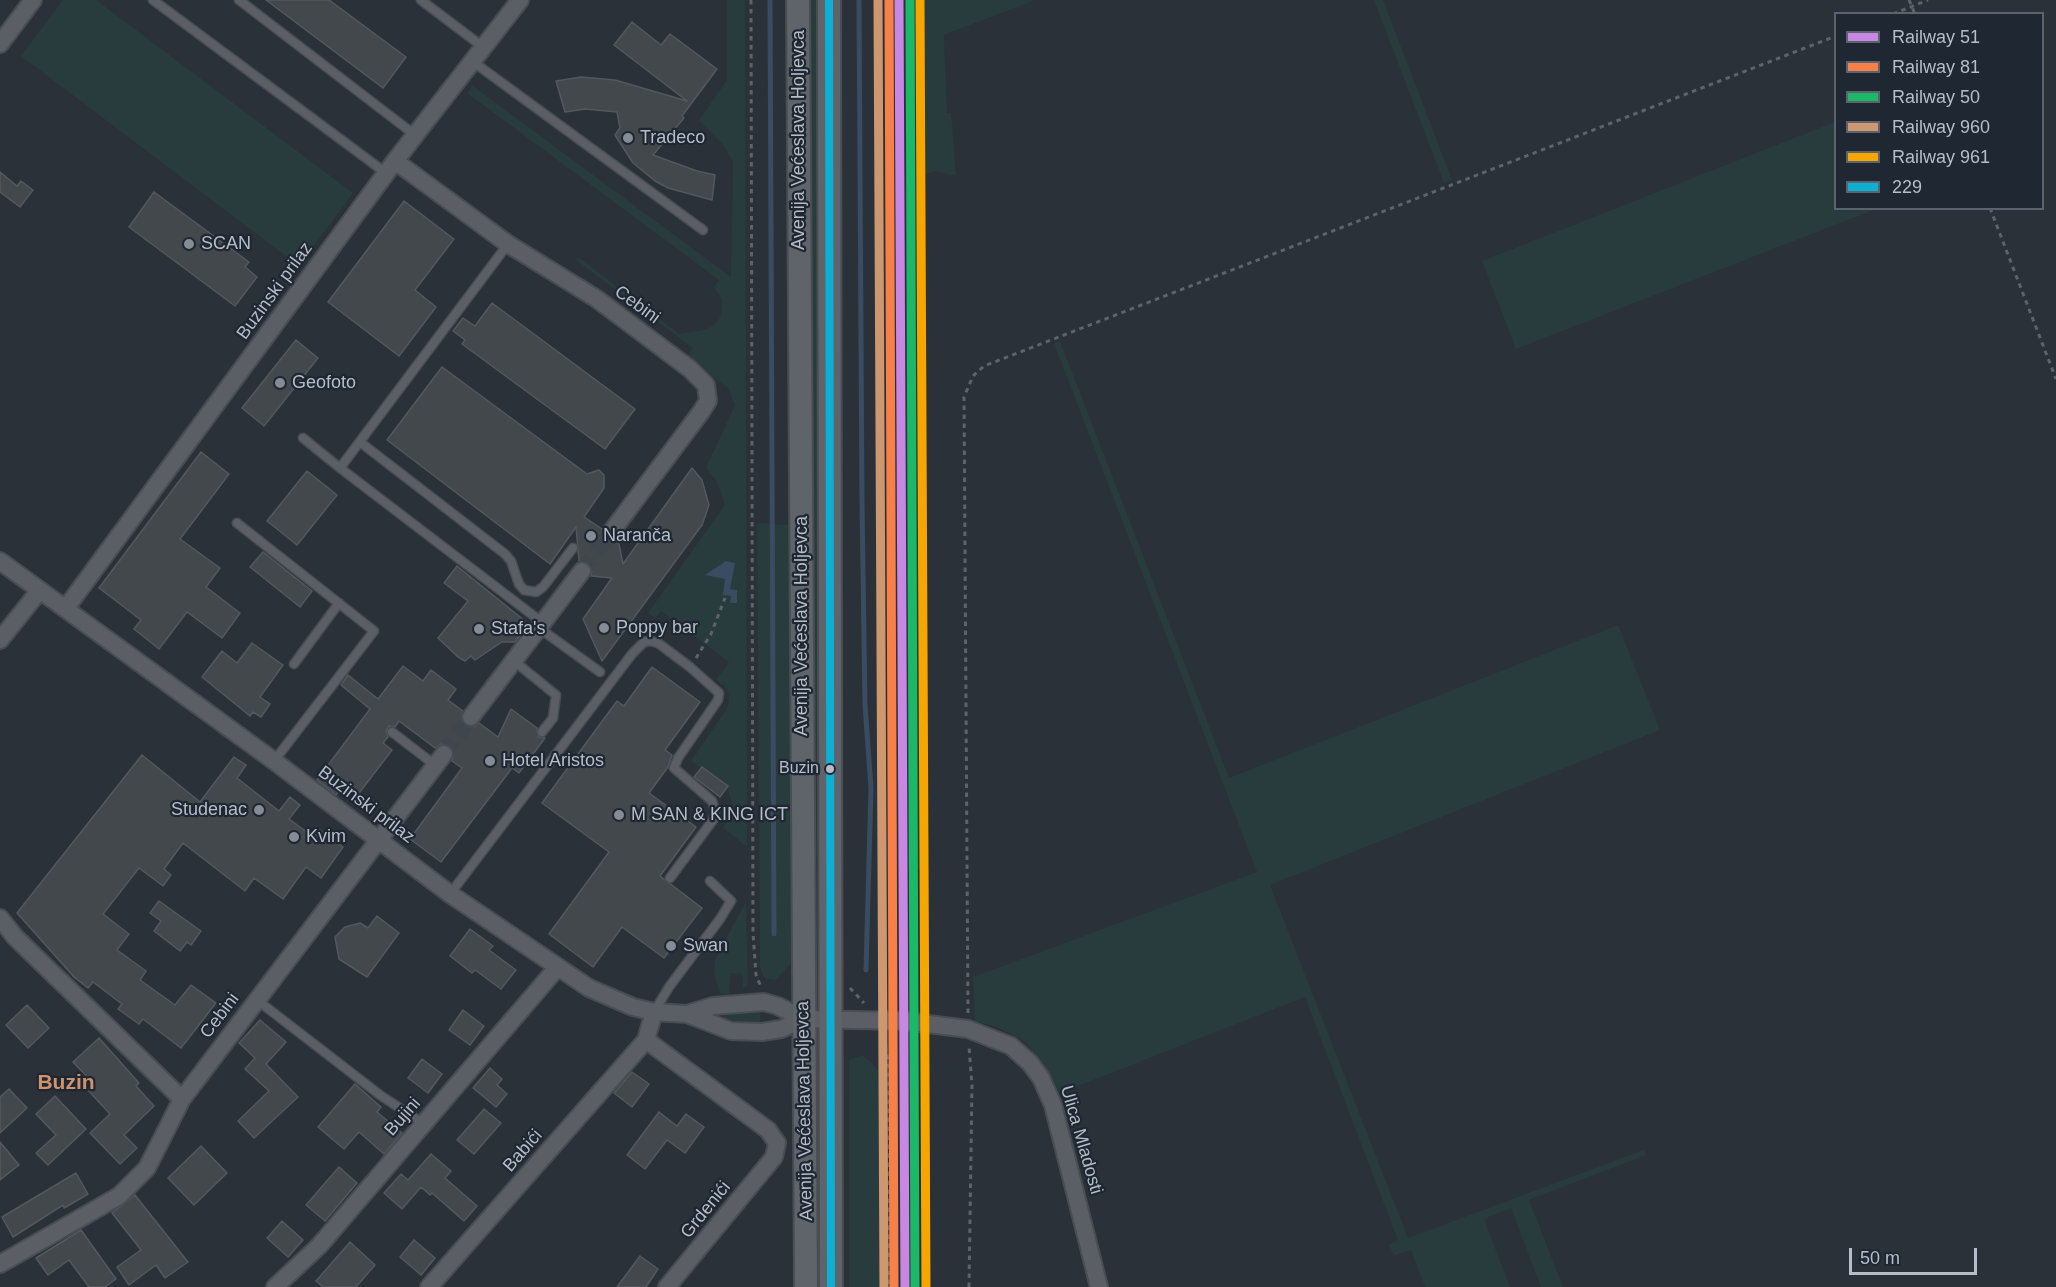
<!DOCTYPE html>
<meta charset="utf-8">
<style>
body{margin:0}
#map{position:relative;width:2056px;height:1287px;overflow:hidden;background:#2b3138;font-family:Helvetica,sans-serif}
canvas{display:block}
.legend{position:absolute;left:1834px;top:12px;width:210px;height:198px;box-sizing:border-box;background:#1e2732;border:2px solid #5a636e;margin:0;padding:8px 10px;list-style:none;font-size:18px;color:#b5bdc8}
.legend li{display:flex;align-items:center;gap:12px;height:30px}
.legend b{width:30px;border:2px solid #5a636e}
.scale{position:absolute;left:1849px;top:1248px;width:128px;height:27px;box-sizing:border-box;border:3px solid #b5bdc8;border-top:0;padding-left:8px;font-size:18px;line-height:21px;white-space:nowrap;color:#b5bdc8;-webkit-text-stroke:4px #1e2732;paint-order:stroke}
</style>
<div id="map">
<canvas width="2056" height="1287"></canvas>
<ul class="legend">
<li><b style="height:8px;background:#c787e3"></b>Railway 51</li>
<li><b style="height:8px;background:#f78048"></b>Railway 81</li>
<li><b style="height:8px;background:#1ab867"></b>Railway 50</li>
<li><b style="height:8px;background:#cd976f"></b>Railway 960</li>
<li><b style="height:8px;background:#f7a600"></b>Railway 961</li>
<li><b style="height:8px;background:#0dafd3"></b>229</li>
</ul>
<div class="scale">50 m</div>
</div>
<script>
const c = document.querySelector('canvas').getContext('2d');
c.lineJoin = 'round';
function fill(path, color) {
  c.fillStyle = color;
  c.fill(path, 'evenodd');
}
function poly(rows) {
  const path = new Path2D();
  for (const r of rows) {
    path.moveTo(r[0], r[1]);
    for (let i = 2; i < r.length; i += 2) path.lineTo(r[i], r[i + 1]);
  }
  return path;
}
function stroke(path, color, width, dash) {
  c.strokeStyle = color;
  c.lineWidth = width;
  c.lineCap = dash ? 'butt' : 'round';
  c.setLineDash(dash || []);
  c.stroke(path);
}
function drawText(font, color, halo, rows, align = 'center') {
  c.font = font + ' Helvetica,sans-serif';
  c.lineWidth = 4.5;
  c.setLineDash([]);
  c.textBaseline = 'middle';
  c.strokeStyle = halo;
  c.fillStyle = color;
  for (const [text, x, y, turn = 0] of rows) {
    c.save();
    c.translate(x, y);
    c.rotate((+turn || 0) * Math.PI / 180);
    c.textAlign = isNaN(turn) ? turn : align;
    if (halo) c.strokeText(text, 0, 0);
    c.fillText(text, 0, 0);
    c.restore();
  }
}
fill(poly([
 [63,0,96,0,353,193,299,266,21,56],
 [727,0,745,0,747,847,723,828,734,808,727,787,691,761,728,707,729,695,725,686,716,680,729,662,661,611,655,618,648,613,725,505,717,482,706,468,735,405,728,388,686,358,693,348,576,260,578,257,679,334,704,330,713,326,718,321,722,312,722,299,714,287,719,280,467,93,473,86,731,277,733,162,724,146,699,120,727,80],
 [808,0,819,0,820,880,813,830],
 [905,0,1035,0,944,35,947,113,951,113,956,176,936,171,926,174,918,184,922,389,921,869,908,869],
 [1374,0,1383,0,1452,180,1444,183],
 [1835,122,1836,208,1876,209,1516,349,1482,261],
 [1060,341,1229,778,1618,625,1660,730,1270,885,1408,1238,1644,1150,1646,1155,1529,1200,1563,1287,1541,1287,1511,1208,1484,1219,1510,1287,1425,1287,1411,1250,1394,1255,1389,1245,1398,1240,1305,997,1060,1093,1026,1042,997,1027,975,1021,973,977,1257,872,1054,343],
 [757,523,791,525,791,963,776,980,764,978,760,966],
 [746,902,748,984,743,989,743,974,730,973,729,995,720,993,714,974,715,959],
 [760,1010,760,1024,723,1019,725,1014],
 [863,1055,886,1077,883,1287,849,1287,849,1060]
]), '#283b3d');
fill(poly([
 [726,561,735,563,730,589,737,590,737,603,730,603,731,596,723,595,725,579,705,575]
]), '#3a4c61');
stroke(poly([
 [770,0,774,934],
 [859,0,862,503,865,705,871,788,866,970]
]), '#3a4c61', 5);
const building = poly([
 [266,0,329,0,406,57,383,88,266,0],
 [632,22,661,45,670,34,717,69,682,116,684,118,653,155,697,171,715,175,712,200,668,188,655,181,633,163,615,135,620,128,617,112,585,109,565,112,556,81,581,77,615,80,687,101,614,45,632,22],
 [0,172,17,186,21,181,33,190,20,207,0,192,0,172],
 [154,192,249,262,245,267,257,277,235,306,129,227,154,192],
 [404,201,454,239,415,290,436,307,399,356,328,302,404,201],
 [492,303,635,409,605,449,462,344,465,340,453,331,463,318,475,326,492,303],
 [296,340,318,358,264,426,242,408,296,340],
 [442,367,587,474,599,470,604,475,604,488,584,517,602,529,606,540,618,539,623,564,692,468,702,480,709,505,702,525,602,661,583,619,612,578,591,576,592,568,589,563,579,561,576,527,550,564,387,440,442,367],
 [201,452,229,474,180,539,220,568,206,587,240,613,222,638,187,612,159,649,134,629,141,620,99,588,201,452],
 [307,471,337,495,297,545,267,521,307,471],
 [263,552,312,591,300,607,250,567,263,552],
 [457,566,525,621,523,631,515,642,502,642,475,660,471,656,465,661,458,657,438,638,468,601,444,583,457,566],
 [252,643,283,665,260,697,270,704,261,717,253,712,250,716,202,677,222,651,237,663,252,643],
 [403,666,423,681,431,670,456,689,448,700,463,711,461,720,465,726,474,727,479,723,498,737,511,709,537,728,538,737,545,738,519,773,512,768,441,862,410,839,462,768,452,761,454,750,450,745,441,744,435,748,399,721,395,727,389,726,386,731,388,737,383,743,392,750,353,801,339,791,336,795,317,780,370,709,341,685,348,675,378,699,403,666],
 [652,667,700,702,665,750,672,755,668,767,649,793,696,827,660,876,702,908,664,958,622,927,593,967,549,934,609,852,542,803,617,701,624,706,652,667],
 [142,755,200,802,234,757,246,765,237,778,279,811,290,797,300,805,289,819,311,835,316,827,343,847,321,878,306,867,283,899,254,878,245,891,183,843,164,869,171,875,163,886,139,868,103,914,129,934,117,950,146,971,140,980,175,1005,191,985,216,1003,181,1048,143,1019,139,1024,118,1009,122,1004,93,982,88,988,74,977,17,913,142,755],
 [702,767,728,786,720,797,694,777,702,767],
 [159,901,201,931,191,945,187,942,180,951,154,931,161,921,150,913,159,901],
 [377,916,399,933,367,977,339,959,335,937,345,927,360,923,368,928,377,916],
 [470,929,493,946,489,950,516,970,501,989,475,970,472,973,450,956,470,929],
 [27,1005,49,1028,28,1048,6,1025,27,1005],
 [463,1010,484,1026,470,1045,449,1030,463,1010],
 [260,1020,286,1042,266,1064,298,1097,254,1138,238,1121,269,1091,245,1069,255,1058,239,1043,260,1020],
 [99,1038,139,1083,136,1086,154,1106,124,1135,137,1148,120,1164,90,1133,110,1114,85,1087,91,1081,73,1062,99,1038],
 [422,1059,442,1074,428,1093,408,1078,422,1059],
 [490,1068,502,1079,497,1085,507,1094,496,1107,473,1088,490,1068],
 [632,1072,649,1084,632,1107,614,1093,632,1072],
 [355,1084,381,1107,377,1112,402,1133,384,1154,359,1132,344,1149,318,1127,355,1084],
 [9,1089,27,1108,0,1133,0,1097,9,1089],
 [55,1096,86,1129,48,1165,36,1153,56,1135,36,1114,55,1096],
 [484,1109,501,1123,474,1154,457,1140,484,1109],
 [659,1112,677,1126,686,1114,704,1127,685,1153,667,1140,645,1169,627,1155,659,1112],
 [0,1142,19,1165,0,1180,0,1142],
 [201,1146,227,1173,194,1205,168,1178,201,1146],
 [431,1154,451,1171,445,1178,477,1206,464,1221,432,1193,430,1195,421,1187,402,1209,384,1193,401,1174,408,1180,431,1154],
 [339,1167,357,1183,325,1221,306,1205,339,1167],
 [76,1173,88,1194,64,1208,63,1205,13,1237,2,1217,76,1173],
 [135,1195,188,1262,165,1278,156,1265,129,1285,117,1267,141,1250,112,1213,135,1195],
 [282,1221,303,1240,288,1257,267,1238,282,1221],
 [81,1230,116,1279,105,1287,89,1287,69,1260,48,1275,36,1258,81,1230],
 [414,1240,435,1258,421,1275,400,1257,414,1240],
 [350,1242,375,1265,356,1287,323,1287,316,1281,350,1242],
 [640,1256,658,1269,646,1287,617,1287,640,1256]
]);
fill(building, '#43484d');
stroke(building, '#53585f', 1.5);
stroke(poly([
 [582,571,612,531],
 [444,754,471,717]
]), '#40464e', 16, [16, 8]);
const lane = poly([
 [153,0,386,173],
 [239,0,415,135],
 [421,0,483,47],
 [472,61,703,230],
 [508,244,340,468,543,623],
 [303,438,340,468],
 [360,442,505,554,511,561,519,584,524,590,536,592,543,587,573,548],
 [237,523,374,631,274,761],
 [539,628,600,672],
 [514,661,556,695,553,718,542,732],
 [294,664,339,603],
 [392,732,435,765],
 [450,894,632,654,644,642,650,641,658,643,690,667,719,693,718,700,678,758,674,768,712,801,715,810,713,820,670,878],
 [257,1000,380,1095,424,1124],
 [654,1012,669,987,720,919,731,901,710,881]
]);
const street = poly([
 [0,44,33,0],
 [395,161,508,244,597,299,690,369,706,385,708,401,701,412,612,531],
 [0,561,274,761,450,894,589,988,633,1007,654,1012,687,1014,713,1006,764,1002,778,1006,804,1019],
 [66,608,395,161,520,0],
 [0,640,40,590],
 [471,717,582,571],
 [0,918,15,937,182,1099],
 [654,1012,646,1040,768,1130,777,1143,774,1157,667,1287],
 [687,1014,731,1031,762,1032,781,1029,804,1019,904,1021,968,1029,1011,1046,1030,1063,1041,1078,1053,1105,1099,1287],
 [0,1264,119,1196,147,1168,182,1099,444,754],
 [275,1287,319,1246,556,969],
 [429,1287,646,1040]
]);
const secondary = poly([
 [798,0,806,1287],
 [829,0,831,1287]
]);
stroke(lane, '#484d53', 11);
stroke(street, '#484d53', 20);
stroke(secondary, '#484d53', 26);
stroke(poly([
 [751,0,753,933,756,975,761,987],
 [1909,0,1915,14],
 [1893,14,1928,0],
 [1990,208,2056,379],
 [696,658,711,634,725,598],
 [850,988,864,1003],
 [968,1013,964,397,973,376,984,366,1836,36],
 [884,1037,889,1068,889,1287],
 [969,1287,972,1085,969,1047]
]), '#5e6369', 3, [4.5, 4.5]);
stroke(lane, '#5b5f65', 8);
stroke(street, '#5b5f65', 16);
stroke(secondary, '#5f636a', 22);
stroke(poly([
 [829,0,831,1287]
]), '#0dafd3', 8);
stroke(poly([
 [899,0,905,1287]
]), '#c787e3', 9);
stroke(poly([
 [889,0,894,1287]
]), '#f78048', 9);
stroke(poly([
 [910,0,915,1287]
]), '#1ab867', 9);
stroke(poly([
 [878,0,884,1287]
]), '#cd976f', 9);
stroke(poly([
 [920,0,926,1287]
]), '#f7a600', 9);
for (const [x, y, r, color] of [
 [628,138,6,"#858c96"],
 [189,244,6,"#858c96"],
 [280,383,6,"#858c96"],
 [591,536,6,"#858c96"],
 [604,628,6,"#858c96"],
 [479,629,6,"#858c96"],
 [490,761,6,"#858c96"],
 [830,769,5,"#b5bdc8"],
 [259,810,6,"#858c96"],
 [619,815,6,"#858c96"],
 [294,837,6,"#858c96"],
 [671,946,6,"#858c96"]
]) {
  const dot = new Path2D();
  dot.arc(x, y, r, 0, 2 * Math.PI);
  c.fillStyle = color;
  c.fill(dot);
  stroke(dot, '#1e2732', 2);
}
drawText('16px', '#b5bdc8', '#1e2732', [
 ["Buzin",819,769]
], 'right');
drawText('18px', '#b5bdc8', '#1e2732', [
 ["Tradeco",640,138],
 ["SCAN",201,244],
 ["Geofoto",292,383],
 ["Naranča",603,536],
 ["Poppy bar",616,628],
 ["Stafa's",491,629],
 ["Hotel Aristos",502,761],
 ["Studenac",247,810,"right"],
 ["M SAN & KING ICT",631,815],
 ["Kvim",306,837],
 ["Swan",683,946]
], 'left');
drawText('18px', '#b5bdc8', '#1e2732', [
 ["Avenija Većeslava Holjevca",799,140,-90],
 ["Buzinski prilaz",275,291,-54],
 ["Cebini",637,305,36],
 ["Avenija Većeslava Holjevca",802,626,-90],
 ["Buzinski prilaz",366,805,37],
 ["Cebini",220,1016,-53],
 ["Avenija Većeslava Holjevca",805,1111,-91],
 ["Bujini",403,1117,-49],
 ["Ulica Mladosti",1081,1140,74],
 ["Babići",523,1151,-49],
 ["Grdenići",706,1210,-51]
]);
drawText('bold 21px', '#cf926a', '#1e2732', [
 ["Buzin",66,1083]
]);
</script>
